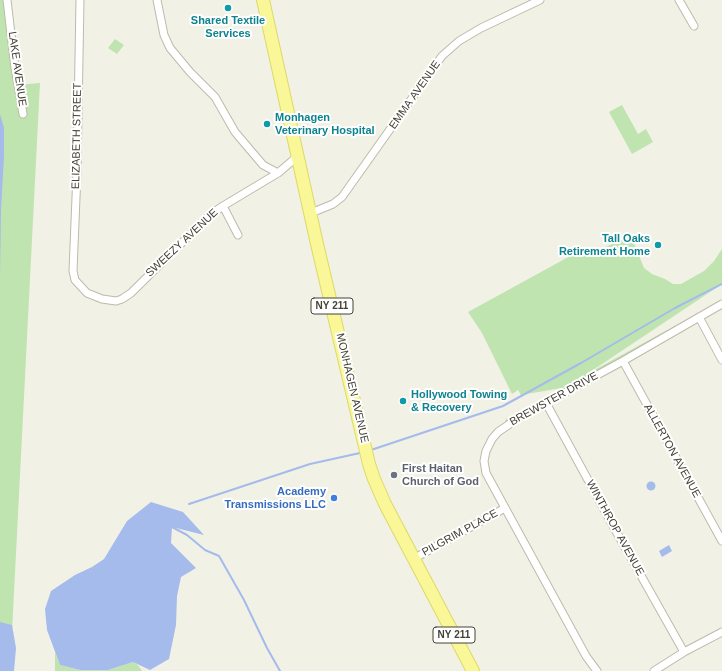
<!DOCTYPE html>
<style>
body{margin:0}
canvas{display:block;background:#f2f1e5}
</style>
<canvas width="722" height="671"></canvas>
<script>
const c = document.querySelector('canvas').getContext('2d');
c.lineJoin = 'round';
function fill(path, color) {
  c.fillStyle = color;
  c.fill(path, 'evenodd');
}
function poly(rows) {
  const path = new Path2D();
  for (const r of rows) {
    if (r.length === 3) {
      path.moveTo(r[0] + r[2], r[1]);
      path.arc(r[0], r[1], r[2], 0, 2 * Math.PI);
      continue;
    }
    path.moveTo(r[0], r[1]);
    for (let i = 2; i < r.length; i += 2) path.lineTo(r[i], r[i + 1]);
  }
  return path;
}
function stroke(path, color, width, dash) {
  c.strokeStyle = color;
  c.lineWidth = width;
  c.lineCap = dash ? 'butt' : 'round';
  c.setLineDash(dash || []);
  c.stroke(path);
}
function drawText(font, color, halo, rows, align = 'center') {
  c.font = font + ' Arial,sans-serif';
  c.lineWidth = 4;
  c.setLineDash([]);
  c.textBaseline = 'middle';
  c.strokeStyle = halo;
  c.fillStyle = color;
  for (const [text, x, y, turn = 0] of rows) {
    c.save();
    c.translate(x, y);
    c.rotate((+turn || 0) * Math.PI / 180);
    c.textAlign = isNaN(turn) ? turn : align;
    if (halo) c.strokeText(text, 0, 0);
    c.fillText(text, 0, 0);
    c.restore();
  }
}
fill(poly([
 [0,0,4,0,15,85,40,83,10,671,0,671],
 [115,39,124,45,117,54,108,48],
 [622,105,638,134,646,129,653,142,632,154,609,112],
 [631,236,644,268,652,274,665,279,673,284,681,284,704,271,714,261,722,249,722,284,587,374,722,300,722,307,507,423,505,421,507,418,567,387,521,395,518,390,512,394,482,333,468,312,572,255,576,257,596,251],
 [55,652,60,665,80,670,108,670,133,662,138,665,142,671,55,671]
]), '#bfe4b0');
fill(poly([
 [0,114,4,128,4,156,1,210,0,278],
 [651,486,4.5],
 [151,502,183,512,204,535,172,527,171,543,196,568,181,577,177,596,176,625,169,659,150,670,133,662,108,670,80,670,60,665,47,630,45,609,51,591,75,575,92,567,104,559,127,521],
 [669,545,672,551,662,557,659,551],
 [0,622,12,625,16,648,14,671,0,671]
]), '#a4bbec');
stroke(poly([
 [371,450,503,406,581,363,675,308,722,284],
 [189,504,310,464,360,453],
 [172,527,187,535,205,550,219,556,244,600,267,648,280,671]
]), '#a4bbec', 2);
const street = poly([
 [7,0,15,68,23,114],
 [80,0,77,173,73,271,75,280,87,293,102,299,116,301,122,299,131,293,210,215,223,206,278,173,298,156],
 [157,0,164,35,170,48,190,72,215,97,235,132,263,165,278,173],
 [679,0,694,26],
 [223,206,238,235],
 [311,213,333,204,342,197,442,56,459,41,481,28,540,0],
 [699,317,722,360],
 [623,361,722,541],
 [546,403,617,533,684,652],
 [415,558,505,508],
 [597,671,586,656,486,473,484,461,486,451,492,439,498,432,520,417,623,361,722,304],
 [654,671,684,652,722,632]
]);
const primary = poly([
 [263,0,317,244,369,464,374,479,385,504,473,671]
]);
stroke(street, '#bdbba9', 9);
stroke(primary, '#ddd968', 14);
stroke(street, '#fff', 7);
stroke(primary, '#f9f798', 12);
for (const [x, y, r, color] of [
 [228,8,4,"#0f9aa8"],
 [267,124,4,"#0f9aa8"],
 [658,245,4,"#0f9aa8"],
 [403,401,4,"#0f9aa8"],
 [394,475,4,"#6b7280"],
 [334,498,4,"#3f7fe0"]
]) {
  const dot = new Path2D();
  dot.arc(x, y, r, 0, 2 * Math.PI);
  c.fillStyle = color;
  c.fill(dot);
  stroke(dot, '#fff', 1.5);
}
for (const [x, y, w] of [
 [332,306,42],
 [454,635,42]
]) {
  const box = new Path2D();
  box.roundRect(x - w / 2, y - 8, w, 16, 3);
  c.fillStyle = '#fff';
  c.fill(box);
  stroke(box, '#444235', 1);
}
drawText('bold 10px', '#444235', null, [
 ["NY 211",332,306],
 ["NY 211",454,635]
]);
drawText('bold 11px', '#0d838f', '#fff', [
 ["Shared Textile",228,21,"center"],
 ["Services",228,34,"center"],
 ["Monhagen",275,118],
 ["Veterinary Hospital",275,131],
 ["Tall Oaks",650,239,"right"],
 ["Retirement Home",650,252,"right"],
 ["Hollywood Towing",411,395],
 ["& Recovery",411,408]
], 'left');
drawText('11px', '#444235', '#fff', [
 ["LAKE AVENUE",17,69,82],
 ["EMMA AVENUE",415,95,-55],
 ["ELIZABETH STREET",77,136,-89],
 ["SWEEZY AVENUE",182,243,-43],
 ["MONHAGEN AVENUE",352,388,77],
 ["BREWSTER DRIVE",554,399,-29],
 ["ALLERTON AVENUE",672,451,61],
 ["WINTHROP AVENUE",615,528,61],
 ["PILGRIM PLACE",460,533,-29]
]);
drawText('bold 11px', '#5b616d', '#fff', [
 ["First Haitan",402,469],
 ["Church of God",402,482]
], 'left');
drawText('bold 11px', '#366cbe', '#fff', [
 ["Academy",326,492],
 ["Transmissions LLC",326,505]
], 'right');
</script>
